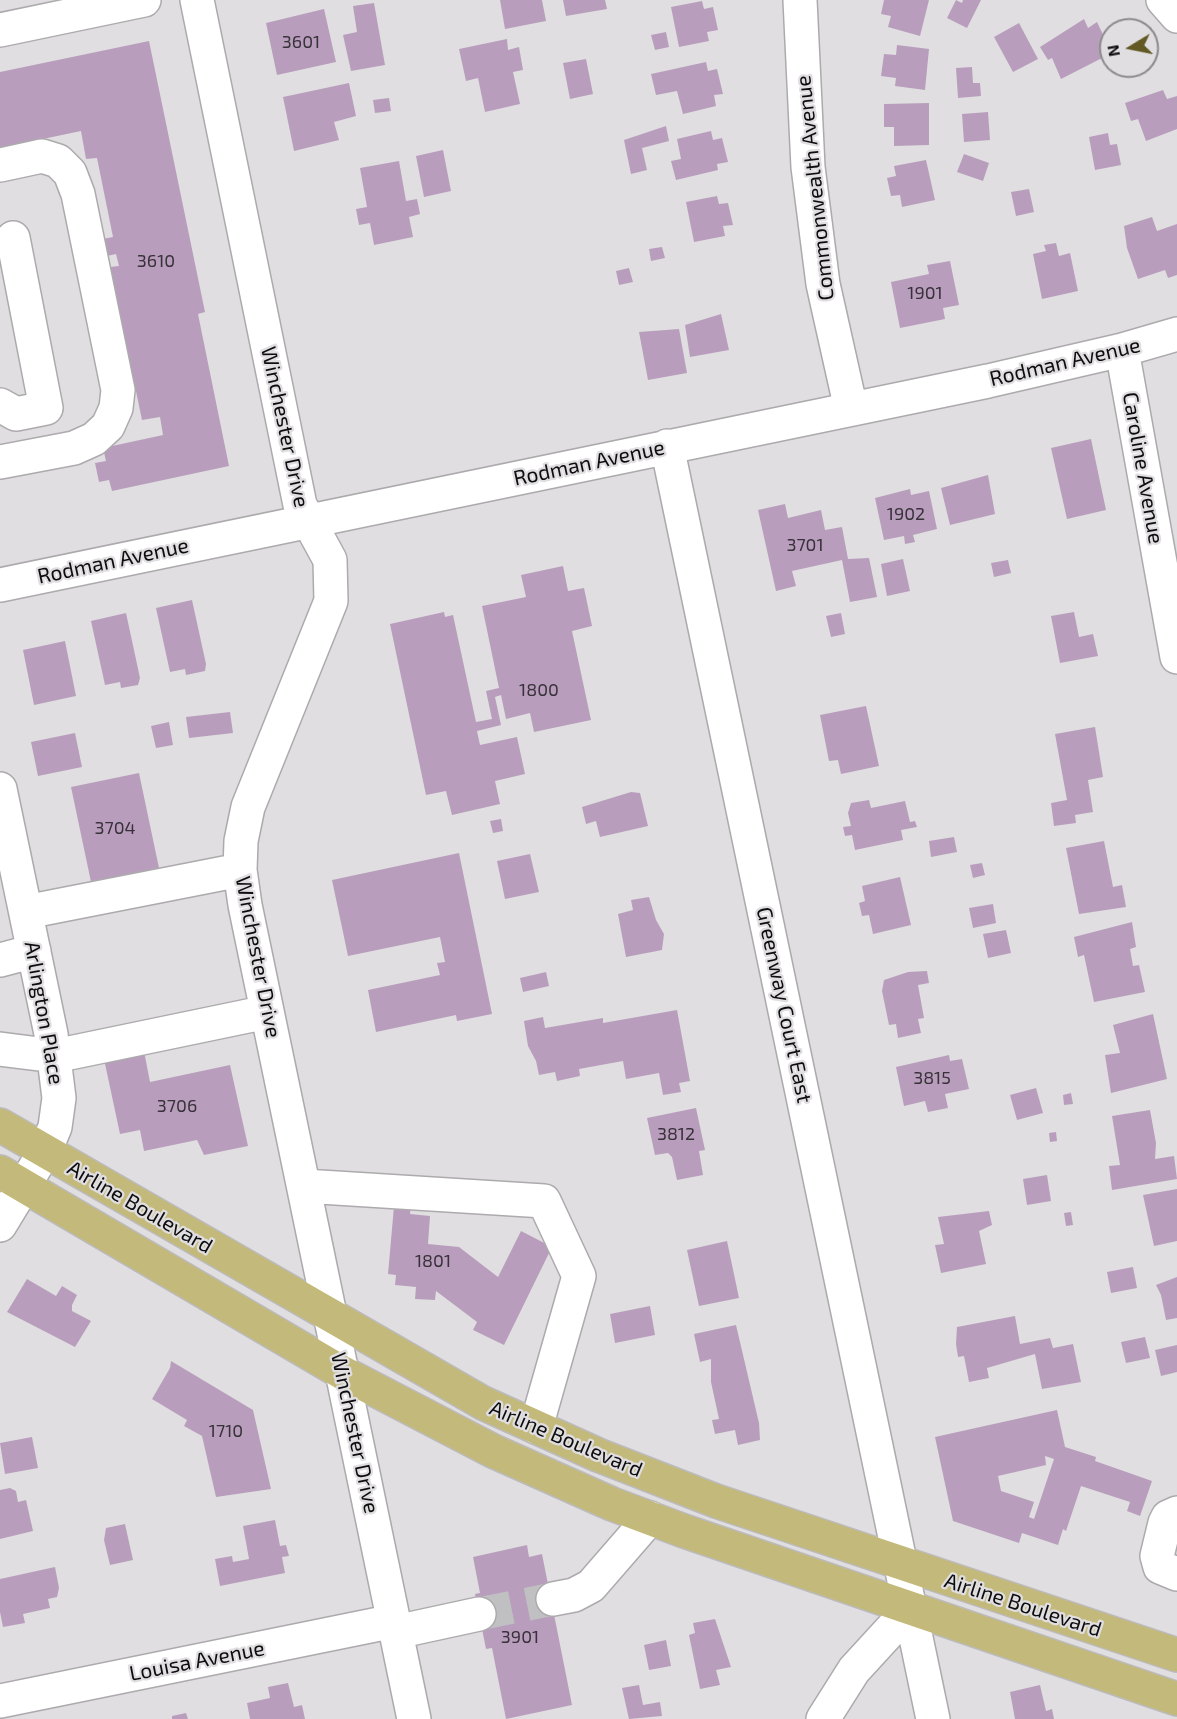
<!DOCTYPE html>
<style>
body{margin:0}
#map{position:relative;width:1177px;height:1719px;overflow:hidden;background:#e0dee1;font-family:"Exo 2",sans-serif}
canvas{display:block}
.north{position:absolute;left:1099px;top:18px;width:60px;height:60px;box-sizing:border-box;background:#e0dee1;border:2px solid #8c8a8d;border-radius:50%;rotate:260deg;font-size:16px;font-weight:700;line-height:24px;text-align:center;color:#0e0d0e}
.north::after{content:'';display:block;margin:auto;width:21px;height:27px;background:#625925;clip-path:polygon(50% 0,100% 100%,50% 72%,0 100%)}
</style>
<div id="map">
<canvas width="1177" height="1719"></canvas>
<div class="north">N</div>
</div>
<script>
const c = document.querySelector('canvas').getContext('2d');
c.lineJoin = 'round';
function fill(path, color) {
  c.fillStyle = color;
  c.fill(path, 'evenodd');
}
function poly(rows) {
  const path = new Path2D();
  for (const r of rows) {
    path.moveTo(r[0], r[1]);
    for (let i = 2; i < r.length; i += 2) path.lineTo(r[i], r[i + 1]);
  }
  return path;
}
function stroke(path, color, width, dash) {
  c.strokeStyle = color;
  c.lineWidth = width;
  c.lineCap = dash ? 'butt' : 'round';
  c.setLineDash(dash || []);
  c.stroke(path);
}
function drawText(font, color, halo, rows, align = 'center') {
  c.font = font + ' "Exo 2",sans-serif';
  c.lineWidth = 4.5;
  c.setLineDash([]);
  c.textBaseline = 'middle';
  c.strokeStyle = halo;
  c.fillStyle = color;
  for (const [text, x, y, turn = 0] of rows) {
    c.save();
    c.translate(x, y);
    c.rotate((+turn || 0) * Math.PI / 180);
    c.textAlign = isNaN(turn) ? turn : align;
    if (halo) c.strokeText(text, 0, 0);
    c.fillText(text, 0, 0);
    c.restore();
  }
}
fill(poly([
 [500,0,542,0,546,21,505,29],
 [563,0,605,0,607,9,566,16],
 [884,0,929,0,920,36,888,27,891,16,881,14],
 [956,0,962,3,963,0,981,0,967,28,947,18],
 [702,1,704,9,713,7,718,30,707,32,709,41,679,47,671,7],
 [374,3,385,65,351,71,343,35,357,32,353,6],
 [324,9,336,62,277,75,266,23],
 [1084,19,1088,28,1097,22,1108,45,1100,51,1104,57,1061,79,1052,58,1048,60,1040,47],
 [1019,23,1038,59,1013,72,994,37],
 [666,32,669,47,655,50,651,35],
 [507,39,508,50,519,47,523,70,513,72,520,104,485,112,478,78,466,81,459,49],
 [149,41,205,312,198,314,229,466,112,491,109,480,99,482,95,463,106,461,103,448,163,435,160,417,142,420,110,267,119,266,116,254,107,256,103,239,113,237,97,158,86,159,81,131,0,148,0,72],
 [897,45,929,49,925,90,895,86,896,78,881,76,884,54,896,55],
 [586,59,593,94,570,99,563,63],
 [706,62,708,71,717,69,723,94,714,95,716,106,683,114,677,91,656,95,651,74],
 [972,67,973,83,980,83,981,96,958,98,956,68],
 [349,83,356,116,334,122,339,140,294,151,283,97],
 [1163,90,1167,99,1177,96,1177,129,1146,141,1138,119,1131,121,1125,103],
 [389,98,391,111,375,113,373,100],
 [929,103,929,145,894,146,894,127,884,127,884,104],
 [988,112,990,140,964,142,962,114],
 [666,126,669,141,642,148,647,170,631,174,624,140],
 [711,131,713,140,722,138,728,162,717,164,718,170,676,180,671,161,681,159,677,139],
 [1108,133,1110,145,1117,144,1121,165,1095,170,1089,137],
 [443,150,451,191,424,197,416,156],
 [964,154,989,163,983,181,957,172],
 [926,160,935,200,902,207,900,195,891,196,887,178,896,176,894,166],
 [399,161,406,201,417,199,420,214,409,217,413,237,374,245,370,223,359,225,356,209,367,207,360,168],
 [1029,189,1034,212,1016,216,1011,192],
 [717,196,719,204,728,203,733,225,723,226,725,236,694,242,686,202],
 [1152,217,1157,231,1177,224,1177,275,1168,278,1165,270,1138,279,1127,248,1124,226],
 [1056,243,1059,256,1070,253,1078,291,1042,299,1033,254,1046,251,1044,245],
 [662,247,665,258,651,261,649,249],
 [950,261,959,305,943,308,945,319,900,328,891,282,929,274,927,265],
 [629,268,633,282,619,285,616,271],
 [721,314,729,350,690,357,685,325],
 [679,329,687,373,648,380,639,332],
 [1091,439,1106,510,1067,519,1051,448],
 [988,475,995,514,950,525,941,488],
 [910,489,911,495,929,491,937,529,913,535,915,542,905,544,904,536,884,540,875,498],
 [785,504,788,518,821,510,825,530,842,527,848,559,869,558,877,597,850,602,842,560,792,571,796,586,776,591,758,510],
 [903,559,910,591,887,596,881,564],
 [1008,560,1011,573,994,577,991,563],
 [563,566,568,591,584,588,592,626,572,631,591,720,534,732,530,713,506,719,501,695,495,697,501,725,477,731,480,745,517,737,525,774,495,781,500,804,452,815,446,791,426,795,390,624,444,612,445,617,453,615,476,722,492,719,486,691,499,688,482,606,526,597,521,575],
 [192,600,206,664,205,671,186,675,185,669,170,672,156,608],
 [1074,612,1079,637,1093,634,1098,656,1060,663,1051,616],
 [126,613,140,678,138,685,121,688,120,682,105,685,91,621],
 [841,613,845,634,831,637,826,616],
 [65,641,76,696,34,705,23,650],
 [866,706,879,766,841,774,838,760,829,761,820,715],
 [230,712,233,733,189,738,186,717],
 [169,722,173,745,156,748,151,726],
 [1095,727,1103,777,1088,780,1093,812,1075,815,1076,823,1054,826,1051,803,1067,800,1055,734],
 [75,733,82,767,38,776,31,742],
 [139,773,159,868,91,882,71,787],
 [631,792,640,793,648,826,600,837,596,821,586,824,582,807],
 [869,800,871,808,905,801,910,822,915,821,917,827,901,830,903,840,855,850,852,835,845,836,843,827,851,826,848,813,851,803],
 [501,819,503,831,493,833,490,821],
 [954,837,957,852,931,857,929,841],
 [1104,841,1113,887,1122,885,1126,907,1079,914,1066,848],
 [459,853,492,1014,457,1021,456,1015,376,1032,368,990,440,975,437,963,445,962,440,937,348,956,332,880],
 [530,854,539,892,505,899,497,861],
 [982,863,985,875,973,878,970,865],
 [900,877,911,925,873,934,869,915,862,916,859,903,865,901,862,886],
 [649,897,656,920,664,934,662,950,626,957,618,914,633,910,631,900],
 [993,904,996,923,973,928,969,908],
 [1132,922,1136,947,1130,949,1133,966,1139,965,1145,992,1094,1002,1084,955,1078,957,1074,937],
 [1006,930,1011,953,988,958,983,934],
 [927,971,929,983,918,985,924,1018,918,1019,921,1033,898,1038,896,1024,889,1025,882,991,884,980,908,972],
 [546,972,549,986,523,992,520,978],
 [677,1010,690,1081,679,1083,681,1092,663,1095,659,1073,626,1079,623,1061,579,1069,580,1076,557,1081,555,1072,539,1075,536,1061,528,1046,524,1021,543,1017,545,1028,603,1018,603,1023],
 [1153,1014,1167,1079,1111,1093,1105,1055,1120,1053,1113,1025],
 [144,1051,150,1082,230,1065,248,1146,204,1155,197,1140,144,1151,140,1130,120,1134,104,1059],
 [949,1055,950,1061,962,1059,969,1089,945,1094,948,1108,928,1112,925,1101,904,1106,896,1067],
 [1036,1088,1043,1113,1017,1120,1010,1095],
 [1071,1093,1073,1104,1064,1105,1063,1095],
 [696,1108,705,1150,699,1151,703,1175,677,1180,672,1157,668,1153,655,1155,647,1118],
 [1150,1110,1156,1143,1155,1159,1174,1156,1177,1179,1112,1190,1109,1166,1120,1165,1112,1116],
 [1056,1132,1057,1141,1050,1142,1049,1133],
 [1047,1175,1051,1201,1027,1205,1023,1179],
 [1177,1189,1177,1241,1154,1246,1143,1195],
 [395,1195,412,1197,410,1214,430,1216,428,1244,459,1247,498,1277,521,1231,552,1247,504,1345,473,1330,477,1322,436,1291,435,1300,415,1299,416,1287,395,1285,396,1275,388,1274],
 [989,1211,992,1225,979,1231,986,1264,941,1273,935,1245,944,1244,938,1217],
 [1071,1212,1073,1225,1066,1226,1064,1213],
 [727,1241,739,1298,699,1306,687,1250],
 [1133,1267,1137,1288,1111,1293,1107,1272],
 [1177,1277,1177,1318,1166,1320,1161,1295,1156,1285],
 [27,1279,56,1296,62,1286,77,1295,72,1305,72,1311,91,1321,75,1347,7,1312],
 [650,1306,655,1335,615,1343,610,1314],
 [1015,1316,1020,1344,1050,1338,1053,1348,1073,1344,1081,1382,1042,1389,1035,1354,987,1368,989,1378,969,1382,964,1356,958,1357,956,1344,957,1327],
 [736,1325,759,1423,760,1440,738,1445,735,1430,715,1434,712,1420,719,1419,711,1382,711,1359,700,1362,694,1334],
 [1145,1337,1150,1358,1126,1363,1121,1342],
 [1177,1345,1177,1372,1161,1376,1155,1350],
 [171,1361,253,1410,271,1489,216,1497,202,1436,184,1426,187,1420,152,1399,170,1368],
 [1057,1410,1065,1447,1096,1457,1095,1461,1152,1481,1140,1516,1127,1511,1130,1502,1081,1486,1066,1531,1063,1529,1058,1545,1022,1533,1019,1543,953,1521,935,1437],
 [1045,1456,1054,1459,1034,1519,1029,1517,1034,1502,1001,1491,998,1476,1046,1465],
 [32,1437,38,1468,5,1474,0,1443],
 [10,1488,16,1491,18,1502,26,1500,33,1531,0,1539,0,1490],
 [275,1520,280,1546,286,1545,289,1556,282,1557,285,1573,220,1586,215,1559,232,1556,233,1562,249,1559,243,1526],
 [125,1524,133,1560,110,1565,104,1540,106,1528],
 [527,1545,529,1557,542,1554,572,1705,506,1719,492,1648,486,1649,475,1594,480,1593,473,1557],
 [55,1567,59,1588,57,1597,48,1599,50,1608,23,1614,25,1623,3,1627,0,1612,0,1579],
 [715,1619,731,1667,716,1670,720,1685,700,1689,689,1635,695,1633,693,1623],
 [666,1640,671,1666,649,1670,644,1645],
 [288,1683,294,1707,302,1705,305,1719,250,1719,247,1703,270,1698,268,1687],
 [639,1685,643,1705,660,1702,662,1716,629,1719,622,1688],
 [1040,1685,1046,1711,1052,1709,1054,1719,1015,1719,1010,1692],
 [186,1713,188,1719,172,1719,172,1716]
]), '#b89ebc');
stroke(poly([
 [479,1614,553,1599]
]), '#c0bfc1', 33, [33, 16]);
const minor = poly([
 [197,0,300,505,330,560,331,601,248,807,241,841,240,870,245,905,414,1719],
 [800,0,808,167,823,284,851,409],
 [1163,0,1177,16],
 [0,30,144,0],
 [0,165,42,156,58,161,70,173,78,194,118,390,116,408,108,426,94,439,74,448,0,462],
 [1122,350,1177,657],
 [0,405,16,414,46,408,13,238],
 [667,446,933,1719],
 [0,585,988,381,1122,350,1177,334],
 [0,789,51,1034,59,1098,55,1127,45,1151,0,1225],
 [26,912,240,870],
 [0,960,34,951],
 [0,1049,55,1056,267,1012],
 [304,1186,544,1201,579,1276,536,1427],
 [1177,1513,1168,1517,1165,1523,1157,1556,1160,1567,1177,1574],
 [553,1599,574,1595,591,1586,650,1518],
 [396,1632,479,1614],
 [0,1701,394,1621],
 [823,1719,854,1670,910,1609]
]);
const major = poly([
 [0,1125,483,1403,598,1455,716,1501,1177,1655],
 [0,1172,343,1373,493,1451,612,1504,684,1531,1177,1699]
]);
stroke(minor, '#adaaad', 36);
stroke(major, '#bcbbbc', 36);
stroke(minor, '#fff', 33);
stroke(major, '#c3b97a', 33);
drawText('18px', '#38313a', null, [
 ["3601",301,42],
 ["3610",156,261],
 ["1901",925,293],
 ["1902",906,514],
 ["3701",805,545],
 ["1800",539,690],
 ["3704",115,828],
 ["3815",932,1078],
 ["3706",177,1106],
 ["3812",676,1134],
 ["1801",433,1261],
 ["1710",226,1431],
 ["3901",520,1637]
]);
drawText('21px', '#0e0d0e', '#e0dee1', [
 ["Commonwealth Avenue",815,188,-96],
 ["Rodman Avenue",1065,362,-13],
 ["Winchester Drive",285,427,78],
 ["Rodman Avenue",589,463,-12],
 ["Caroline Avenue",1143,468,80],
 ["Rodman Avenue",113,561,-12],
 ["Winchester Drive",258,957,79],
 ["Greenway Court East",784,1005,78],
 ["Arlington Place",44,1013,80],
 ["Airline Boulevard",140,1207,30],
 ["Winchester Drive",355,1433,78],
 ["Airline Boulevard",566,1439,23],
 ["Airline Boulevard",1023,1605,18],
 ["Louisa Avenue",197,1661,-11]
]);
</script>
